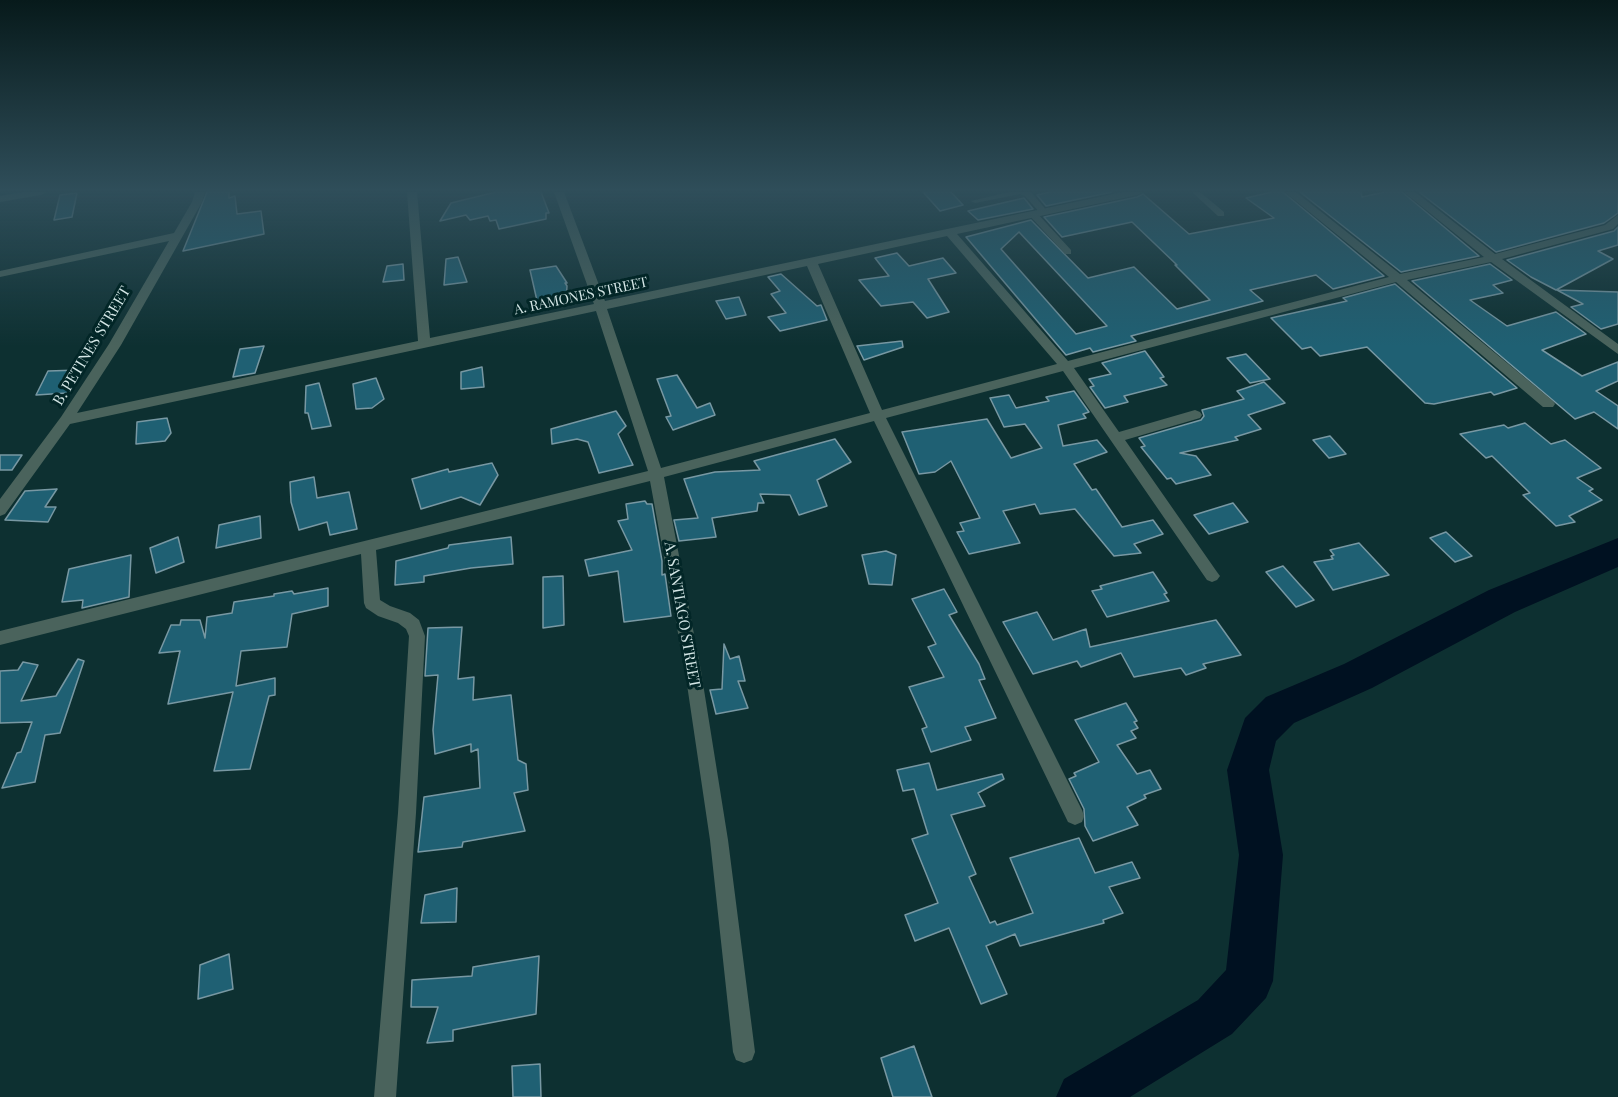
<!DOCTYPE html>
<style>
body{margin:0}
canvas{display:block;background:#0d3031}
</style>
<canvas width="1618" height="1097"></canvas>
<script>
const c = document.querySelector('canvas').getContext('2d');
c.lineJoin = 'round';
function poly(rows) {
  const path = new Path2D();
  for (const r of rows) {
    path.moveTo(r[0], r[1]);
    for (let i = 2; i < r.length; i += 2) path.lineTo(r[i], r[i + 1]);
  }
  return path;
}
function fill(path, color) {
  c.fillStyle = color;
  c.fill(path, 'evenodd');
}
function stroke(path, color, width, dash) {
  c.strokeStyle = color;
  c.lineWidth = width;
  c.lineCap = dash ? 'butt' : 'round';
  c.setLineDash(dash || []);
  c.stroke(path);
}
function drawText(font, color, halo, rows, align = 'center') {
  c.font = font + ' "Playfair Display",serif';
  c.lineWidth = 6;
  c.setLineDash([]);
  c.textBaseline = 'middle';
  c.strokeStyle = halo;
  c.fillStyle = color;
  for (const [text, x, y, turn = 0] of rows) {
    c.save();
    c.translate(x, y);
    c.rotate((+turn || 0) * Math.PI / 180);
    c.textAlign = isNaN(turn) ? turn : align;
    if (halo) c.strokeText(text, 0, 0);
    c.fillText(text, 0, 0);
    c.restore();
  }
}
fill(poly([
 [1618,538,1618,567,1515,612,1372,688,1294,723,1276,741,1269,770,1283,855,1273,981,1266,998,1232,1034,1130,1097,1056,1097,1064,1079,1198,1000,1226,970,1239,855,1227,770,1245,718,1266,697,1344,664,1489,590,1618,538]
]), '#001121');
const building = poly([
 [207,192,229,192,229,198,235,196,237,214,261,211,264,234,183,251,207,192],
 [496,192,541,192,549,213,546,213,546,219,499,229,496,220,490,221,488,216,470,220,466,215,440,221,451,203,496,192],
 [923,192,951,192,963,205,940,211,923,192],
 [1050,192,1112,192,1046,206,1037,195,1050,192],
 [1272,192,1283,192,1384,276,1333,289,1316,275,1250,290,1263,301,1131,336,1136,341,1093,352,1090,348,1066,355,966,237,1031,220,1088,278,1134,267,1177,309,1210,300,1175,265,1177,265,1132,222,1062,237,1044,217,1137,197,1143,194,1189,234,1274,218,1246,198,1272,192],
 [1019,232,1107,326,1076,334,1001,249,1019,232],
 [1300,192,1361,192,1362,197,1385,192,1402,192,1479,256,1401,272,1300,192],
 [1419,192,1618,192,1618,213,1604,223,1496,252,1419,192],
 [77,193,72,217,54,220,60,195,77,193],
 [1024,198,1033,209,978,220,968,211,1024,198],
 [1618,227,1618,245,1598,251,1613,259,1556,290,1531,277,1507,260,1614,231,1618,227],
 [897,253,909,266,943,258,956,273,928,279,949,312,927,318,913,302,881,306,859,280,889,276,875,258,897,253],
 [458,257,467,282,444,285,446,259,458,257],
 [403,264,404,280,383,282,387,266,403,264],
 [1490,264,1512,280,1493,285,1503,293,1470,300,1507,326,1556,312,1586,334,1542,350,1582,376,1618,362,1618,381,1596,391,1618,406,1618,429,1594,412,1575,419,1412,281,1490,264],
 [556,266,567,283,565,283,567,286,566,301,538,305,530,270,556,266],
 [781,274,817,306,821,305,827,320,780,331,768,317,786,313,771,294,780,291,768,277,781,274],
 [1395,284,1517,388,1494,395,1491,392,1434,404,1425,403,1367,347,1320,356,1311,347,1302,349,1271,318,1347,301,1343,298,1395,284],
 [1557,290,1618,292,1618,324,1601,329,1571,307,1583,304,1557,290],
 [739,297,746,315,726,319,716,301,739,297],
 [902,341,903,347,864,360,857,346,902,341],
 [264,346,255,373,233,377,240,349,264,346],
 [1145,351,1164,377,1160,378,1167,385,1124,396,1128,402,1105,408,1090,387,1094,386,1089,379,1111,374,1102,363,1145,351],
 [1246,354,1270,379,1250,383,1227,358,1246,354],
 [482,367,484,387,461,389,461,372,482,367],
 [80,370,67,393,36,395,48,371,80,370],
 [677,375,697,408,710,403,715,415,673,430,666,417,671,416,657,379,677,375],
 [376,378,384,399,372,408,356,409,353,384,376,378],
 [1264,382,1285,403,1248,415,1261,429,1235,437,1238,440,1180,453,1196,456,1211,475,1176,484,1171,478,1167,479,1141,447,1145,446,1139,438,1201,420,1204,416,1202,410,1244,399,1237,391,1264,382],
 [319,383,331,426,312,429,308,413,305,413,306,386,319,383],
 [1074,391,1089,412,1083,414,1086,418,1058,425,1063,446,1097,440,1107,452,1074,464,1092,490,1096,489,1122,527,1153,520,1163,534,1134,544,1141,553,1114,556,1075,509,1040,514,1035,504,1003,511,1020,543,969,554,957,532,964,531,960,523,980,518,951,461,935,472,919,474,902,432,987,419,1011,458,1042,448,1025,424,1004,427,990,398,1009,395,1016,408,1049,401,1046,397,1074,391],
 [616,411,626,426,618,434,633,465,599,473,588,442,577,439,552,444,551,429,616,411],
 [167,418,171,433,165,441,136,444,137,422,167,418],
 [1525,423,1551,444,1565,440,1601,468,1577,478,1593,489,1589,491,1602,500,1569,516,1575,522,1556,526,1523,495,1530,493,1492,456,1486,458,1460,434,1504,425,1508,428,1525,423],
 [1330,436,1346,454,1329,458,1313,440,1330,436],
 [835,439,851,462,817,480,827,506,799,515,790,495,760,494,764,503,758,503,757,511,712,518,716,537,679,541,674,520,698,518,684,479,715,472,760,470,754,461,835,439],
 [0,455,22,455,12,470,0,470,0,455],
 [492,463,498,475,480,505,461,497,421,509,412,479,448,469,449,472,492,463],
 [314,477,317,498,349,492,357,529,330,535,327,522,299,530,291,502,290,482,314,477],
 [57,489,45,507,56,507,48,522,5,520,25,491,57,489],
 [645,501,647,504,652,504,662,561,662,575,665,574,671,616,624,622,618,571,589,576,585,560,632,550,618,521,628,519,626,504,645,501],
 [1233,503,1248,522,1209,534,1194,515,1233,503],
 [260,516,261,538,216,548,219,525,260,516],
 [1446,532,1472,556,1455,562,1430,538,1446,532],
 [178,537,184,562,156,573,150,548,178,537],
 [511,537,513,564,471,568,424,576,424,582,395,585,396,561,448,548,449,545,511,537],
 [1359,543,1389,575,1333,590,1314,562,1333,559,1331,556,1334,555,1330,550,1359,543],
 [886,551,896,555,892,585,869,584,862,555,886,551],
 [131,555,129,597,82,608,83,600,62,602,69,569,131,555],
 [1283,566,1300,585,1314,600,1296,607,1266,572,1283,566],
 [1153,572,1167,593,1164,594,1169,601,1107,617,1092,591,1102,589,1100,586,1153,572],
 [563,576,564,625,543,628,543,577,563,576],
 [328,588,328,606,292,614,287,647,241,651,236,686,275,678,275,695,269,696,250,769,214,771,233,692,168,704,180,651,159,653,171,625,180,625,181,620,200,620,205,638,207,617,232,613,234,602,274,596,274,594,292,591,294,594,328,588],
 [944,589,957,612,949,615,979,664,985,679,979,680,996,718,965,727,971,740,931,752,922,729,927,727,909,687,944,677,928,647,936,644,912,599,944,589],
 [1037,612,1053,640,1086,629,1090,647,1216,620,1241,655,1203,664,1206,668,1186,675,1181,668,1134,677,1121,653,1081,667,1077,661,1033,674,1003,622,1037,612],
 [462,627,458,679,474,677,473,700,511,695,518,760,526,764,528,790,514,793,525,831,463,842,462,847,418,852,424,797,480,788,478,749,471,752,471,744,435,754,433,730,438,675,425,676,428,628,462,627],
 [724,644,730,659,739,656,745,681,738,681,748,708,716,714,710,690,722,689,724,644],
 [78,659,84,661,60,733,45,735,35,782,2,788,17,753,21,752,32,722,0,723,0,671,18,670,23,662,38,665,21,701,56,696,78,659],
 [1126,703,1137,721,1134,722,1138,728,1131,731,1136,738,1117,745,1137,774,1150,770,1161,789,1144,795,1146,798,1127,807,1138,825,1093,841,1085,826,1084,809,1069,779,1076,776,1074,773,1099,762,1075,720,1126,703],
 [929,763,937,790,1002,774,1004,779,978,793,985,806,951,815,976,874,969,877,990,923,995,921,997,925,1033,913,1010,858,1079,838,1095,873,1132,862,1140,878,1109,887,1123,913,1103,920,1104,923,1020,946,1015,934,986,946,1007,994,981,1004,949,928,915,941,905,915,938,903,912,839,928,834,914,789,903,791,897,770,929,763],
 [457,888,456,922,421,923,425,895,457,888],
 [229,954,233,989,198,999,200,965,229,954],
 [539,956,536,1014,453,1030,453,1041,427,1043,438,1007,411,1007,412,980,472,976,473,967,539,956],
 [914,1046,932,1097,893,1097,881,1058,914,1046],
 [540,1064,541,1097,513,1097,512,1066,540,1064]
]);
fill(building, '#1f6073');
stroke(building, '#7898a3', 1.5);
fill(poly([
 [1009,192,1031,192,1048,212,1041,214,1025,196,1020,194,975,203,971,201,1009,192],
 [1192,192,1200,192,1224,212,1224,216,1218,216,1192,192],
 [1030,212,1036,212,1071,250,1071,254,1065,254,1030,216,1030,212]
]), '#4a635c');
fill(poly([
 [23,192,46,192,41,195,0,202,0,196,23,192],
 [195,192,205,192,202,202,121,345,77,413,418,341,407,192,417,192,430,338,594,304,554,192,564,192,605,301,1123,192,1142,192,1137,195,957,234,1068,361,1389,277,1285,192,1296,192,1400,274,1484,257,1404,192,1415,192,1495,254,1605,225,1618,215,1618,224,1613,229,1502,259,1618,344,1618,354,1491,262,1407,280,1553,401,1555,404,1553,407,1543,407,1396,282,1074,368,1119,432,1195,410,1200,412,1202,415,1200,418,1125,440,1217,572,1220,576,1217,580,1212,582,1207,580,1063,371,886,418,1082,810,1084,816,1082,822,1075,825,1068,822,874,421,664,477,701,671,728,840,755,1052,752,1060,744,1063,736,1060,733,1052,710,840,685,671,650,481,376,550,380,600,390,606,410,613,419,620,425,636,416,813,396,1097,374,1097,398,813,409,636,406,629,398,623,378,616,366,608,364,603,361,554,0,645,0,631,648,471,596,311,70,424,5,514,0,516,0,499,61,417,109,344,169,241,0,277,0,271,174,233,192,202,195,192],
 [947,236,1057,364,882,410,818,264,947,236],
 [807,266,870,413,661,468,607,309,807,266]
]), '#4a635c');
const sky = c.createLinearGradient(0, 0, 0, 346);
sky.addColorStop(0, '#071a1b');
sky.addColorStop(0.55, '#2f4e5a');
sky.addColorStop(1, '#2f4e5a00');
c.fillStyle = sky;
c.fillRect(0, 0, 1618, 346);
drawText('14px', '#d5e7e7', '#022627', [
 ["A. RAMONES STREET",581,296,-12]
]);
drawText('15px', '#d5e7e7', '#022627', [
 ["B. PETINES STREET",92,346,-59],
 ["A. SANTIAGO STREET",682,615,80]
]);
</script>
